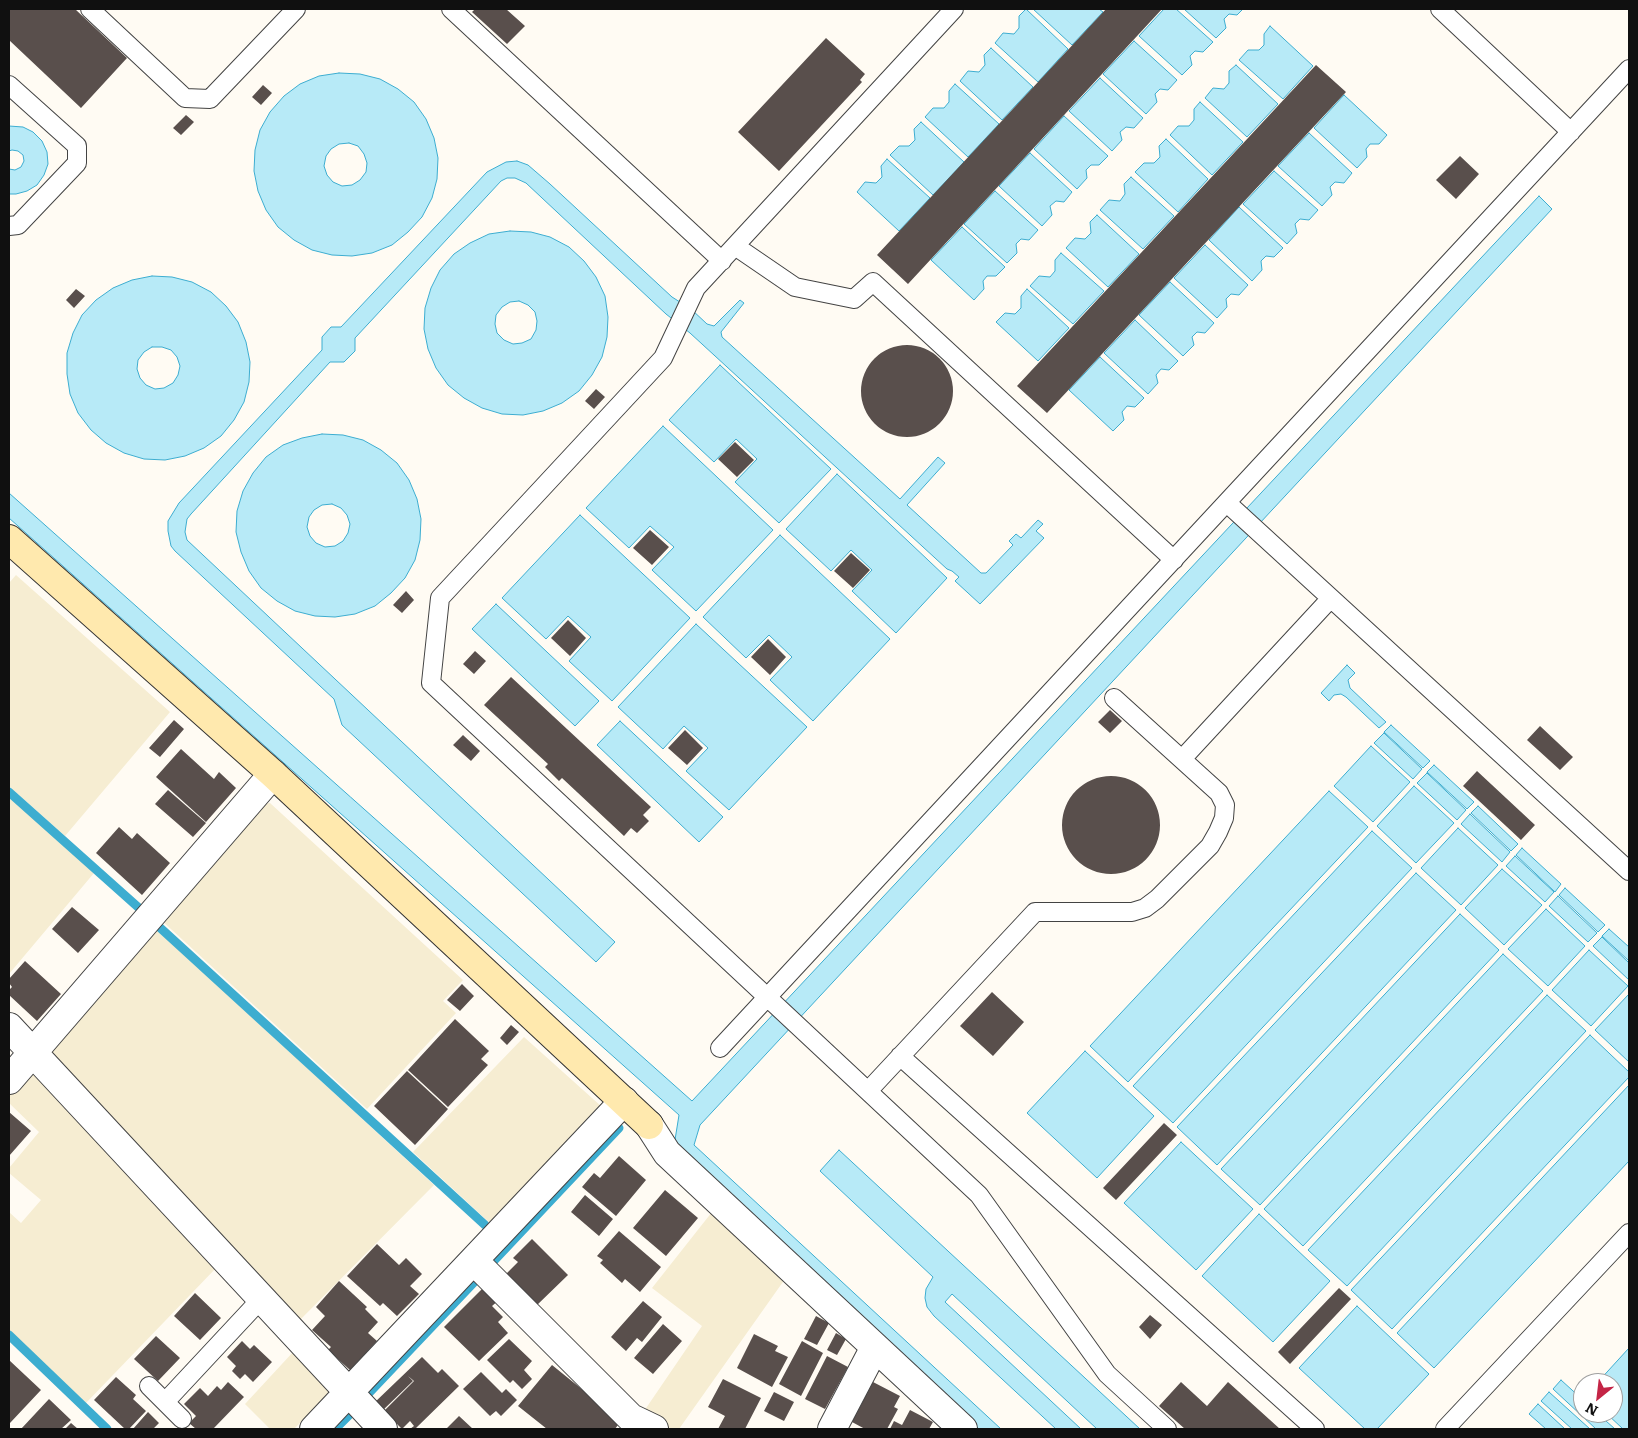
<!DOCTYPE html>
<style>
body{margin:0}
#map{position:relative;width:1638px;height:1438px;overflow:hidden;background:#fffbf3;font-family:Literata,serif}
canvas{display:block}
.frame{position:absolute;inset:0;border:10px solid #101010;pointer-events:none}
.north{position:absolute;left:1573px;top:1373px;width:50px;height:50px;box-sizing:border-box;background:#fff;border:1px solid #9f9f9f;border-radius:50%;rotate:209deg;font-size:14px;font-weight:700;line-height:20px;text-align:center;color:#101010}
.north::after{content:'';display:block;margin:auto;width:18px;height:22px;background:#c42546;clip-path:polygon(50% 0,100% 100%,50% 72%,0 100%)}
</style>
<div id="map">
<canvas width="1638" height="1438"></canvas>
<div class="frame"></div>
<div class="north">N</div>
</div>
<script>
const c = document.querySelector('canvas').getContext('2d');
c.lineJoin = 'round';
function fill(path, color) {
  c.fillStyle = color;
  c.fill(path, 'evenodd');
}
function poly(rows) {
  const path = new Path2D();
  for (const r of rows) {
    if (r.length === 3) {
      path.moveTo(r[0] + r[2], r[1]);
      path.arc(r[0], r[1], r[2], 0, 2 * Math.PI);
      continue;
    }
    path.moveTo(r[0], r[1]);
    for (let i = 2; i < r.length; i += 2) path.lineTo(r[i], r[i + 1]);
  }
  return path;
}
function stroke(path, color, width, dash) {
  c.strokeStyle = color;
  c.lineWidth = width;
  c.lineCap = dash ? 'butt' : 'round';
  c.setLineDash(dash || []);
  c.stroke(path);
}
fill(poly([
 [16,575,170,712,65,836,9,786,9,583],
 [9,796,94,873,9,974],
 [270,803,463,980,443,1001,456,1013,367,1109,160,919,262,804],
 [154,927,434,1185,296,1324,49,1056,49,1047],
 [524,1037,602,1107,491,1224,413,1152],
 [34,1068,217,1267,86,1403,9,1330,9,1212,21,1223,41,1200,9,1173,9,1168,39,1132,9,1103,9,1095],
 [712,1212,785,1279,679,1429,667,1429,640,1417,702,1326,652,1288],
 [294,1351,330,1393,294,1429,270,1429,245,1404]
]), '#f6edd2');
const water = poly([
 [1026,9,1068,49,1038,82,995,43,1003,33,1014,34,1019,28,1019,16,1026,9],
 [1033,9,1099,9,1103,12,1072,45,1033,9],
 [1164,9,1176,9,1213,42,1203,52,1195,51,1190,56,1192,65,1182,75,1139,36,1164,9],
 [1184,9,1243,9,1237,15,1229,14,1224,19,1226,28,1216,38,1184,9],
 [1270,26,1313,66,1283,99,1239,60,1248,50,1259,50,1264,45,1264,34,1270,26],
 [1134,41,1177,80,1168,90,1160,89,1155,94,1157,102,1146,114,1103,74,1134,41],
 [991,48,1033,87,1002,120,960,81,968,71,979,72,985,65,984,55,991,48],
 [1236,65,1278,104,1247,137,1205,98,1213,88,1224,89,1229,83,1229,71,1236,65],
 [339,73,360,74,380,79,398,89,414,102,426,119,434,138,438,158,437,179,432,198,422,217,408,232,392,245,372,253,352,256,332,255,312,250,294,240,278,227,266,210,258,191,254,171,255,150,260,130,270,112,284,96,300,84,319,76,339,73],
 [349,143,358,146,364,154,367,163,366,172,360,180,352,185,342,186,333,182,327,175,324,166,326,156,331,149,339,144,349,143],
 [1100,78,1143,118,1134,128,1126,127,1120,132,1122,140,1112,151,1069,111,1100,78],
 [955,84,999,124,968,157,925,117,933,108,944,108,949,102,949,91,955,84],
 [1344,95,1387,135,1379,144,1370,144,1366,149,1367,157,1357,168,1314,128,1344,95],
 [1200,102,1243,142,1212,175,1170,135,1178,126,1189,126,1194,120,1194,109,1200,102],
 [1064,116,1108,156,1099,165,1091,165,1086,170,1087,178,1077,189,1034,149,1064,116],
 [921,122,964,162,933,195,890,155,899,146,909,146,915,140,914,129,921,122],
 [9,126,23,127,33,132,42,141,47,152,48,164,44,175,37,185,27,191,16,194,9,194,9,169,15,170,21,167,24,161,23,155,18,151,12,150,9,151,9,126],
 [1309,133,1352,173,1344,183,1335,182,1330,187,1332,195,1322,206,1278,166,1309,133],
 [1166,139,1208,179,1178,212,1135,172,1144,163,1154,163,1160,157,1159,146,1166,139],
 [1030,153,1072,192,1064,202,1056,201,1050,206,1052,215,1042,226,999,186,1030,153],
 [887,159,930,198,899,231,857,192,865,182,876,183,882,177,881,166,887,159],
 [517,161,528,165,550,184,672,297,691,309,707,324,714,326,740,300,744,303,721,332,722,337,900,499,938,457,945,463,907,505,981,573,986,573,1013,545,1009,541,1016,534,1021,538,1038,520,1043,524,1036,531,1044,538,980,604,955,581,959,577,952,571,947,569,690,333,666,314,526,183,515,178,507,178,501,181,355,338,355,351,344,362,330,362,191,514,187,519,185,532,187,540,615,942,596,962,342,725,334,699,175,551,171,546,168,531,168,521,179,503,322,350,322,337,331,327,341,327,487,172,506,162,517,161],
 [1274,171,1318,210,1309,220,1300,219,1295,224,1297,233,1287,244,1243,204,1274,171],
 [1131,177,1174,216,1143,249,1100,210,1109,200,1120,201,1125,194,1124,184,1131,177],
 [995,191,1038,230,1029,240,1021,239,1016,244,1017,253,1007,263,964,224,995,191],
 [1539,196,1552,209,700,1125,694,1145,1001,1429,979,1429,674,1146,679,1115,9,518,9,493,692,1101,1539,196],
 [1239,207,1283,248,1274,257,1266,256,1261,261,1262,270,1252,281,1209,240,1239,207],
 [1097,215,1139,254,1108,287,1066,248,1075,238,1085,239,1091,233,1090,222,1097,215],
 [962,227,1005,267,996,276,987,276,983,281,984,289,974,300,931,260,962,227],
 [510,231,531,232,550,237,569,247,584,261,596,277,605,296,608,317,607,337,602,357,592,375,579,391,562,403,543,411,523,415,502,414,482,408,464,398,448,385,436,368,428,349,424,329,425,308,431,288,440,270,454,254,470,243,489,234,510,231],
 [519,301,528,305,535,312,537,321,536,330,531,339,522,343,513,344,504,340,497,333,495,324,496,315,502,307,510,302,519,301],
 [1205,245,1248,285,1239,295,1231,294,1226,299,1227,307,1217,318,1174,278,1205,245],
 [1061,253,1104,291,1073,324,1030,286,1039,276,1050,277,1055,271,1055,260,1061,253],
 [152,276,172,277,192,282,211,292,226,306,238,322,246,342,250,362,249,382,244,402,234,420,221,436,204,448,185,456,165,460,144,459,124,453,106,443,91,430,78,413,70,394,67,374,67,353,73,333,82,315,96,300,113,288,132,280,152,276],
 [152,347,162,347,171,350,177,357,180,366,178,375,173,383,164,388,155,389,146,385,140,378,137,369,138,360,144,352,152,347],
 [1170,282,1214,323,1205,333,1197,332,1192,337,1194,345,1183,356,1139,315,1170,282],
 [1027,289,1069,328,1038,361,996,322,1005,313,1015,314,1021,308,1021,296,1027,289],
 [1135,320,1178,361,1169,370,1161,369,1156,375,1158,383,1148,394,1104,353,1135,320],
 [1100,357,1144,398,1135,407,1127,406,1122,412,1124,420,1113,431,1069,390,1100,357],
 [720,365,831,469,779,523,735,482,757,459,736,439,714,462,669,420,720,365],
 [663,426,773,530,696,611,652,570,674,547,650,526,629,548,586,508,663,426],
 [322,434,343,435,363,440,381,450,397,463,409,480,417,499,421,519,420,540,415,560,405,578,391,593,375,606,355,614,335,617,315,616,295,611,277,601,261,588,249,571,241,552,236,532,237,511,243,491,253,473,266,457,283,445,302,438,322,434],
 [332,504,341,508,347,515,350,524,348,533,343,541,335,546,325,547,316,543,310,536,307,527,309,517,314,510,322,505,332,504],
 [837,474,947,578,896,633,852,591,872,570,851,550,831,571,786,529,837,474],
 [580,515,690,618,612,701,569,661,591,637,568,616,546,639,502,598,580,515],
 [780,535,890,639,813,721,770,680,792,657,769,635,746,658,703,617,780,535],
 [496,604,599,701,575,726,472,629,496,604],
 [696,624,807,727,729,810,686,771,708,748,684,726,663,749,618,707,696,624],
 [1347,665,1355,673,1348,680,1350,688,1386,722,1379,728,1346,697,1341,694,1334,695,1329,701,1321,693,1347,665],
 [620,721,723,817,699,842,597,745,620,721],
 [1391,725,1430,761,1423,768,1384,732,1391,725],
 [1384,733,1422,769,1413,779,1374,743,1384,733],
 [1371,746,1410,782,1373,822,1334,786,1371,746],
 [1434,765,1474,802,1467,809,1427,772,1434,765],
 [1427,773,1466,810,1457,820,1417,783,1427,773],
 [1414,786,1454,823,1416,863,1377,826,1414,786],
 [1329,791,1368,827,1128,1082,1090,1046,1329,791],
 [1478,806,1518,844,1511,851,1471,813,1478,806],
 [1470,814,1510,852,1502,862,1461,824,1470,814],
 [1458,828,1498,865,1461,905,1421,868,1458,828],
 [1372,831,1412,868,1173,1123,1133,1086,1372,831],
 [1522,848,1561,884,1555,892,1516,855,1522,848],
 [1515,856,1554,892,1545,902,1506,866,1515,856],
 [1502,869,1542,905,1504,945,1465,908,1502,869],
 [1416,873,1456,910,1217,1165,1177,1127,1416,873],
 [1565,888,1605,925,1598,932,1559,895,1565,888],
 [1558,896,1597,933,1588,942,1549,906,1558,896],
 [1546,909,1585,946,1548,986,1508,949,1546,909],
 [1460,914,1499,950,1260,1205,1221,1169,1460,914],
 [1609,929,1629,947,1629,961,1602,936,1609,929],
 [1602,937,1629,963,1629,980,1593,946,1602,937],
 [1589,950,1628,986,1591,1026,1552,990,1589,950],
 [1503,954,1543,991,1303,1246,1264,1209,1503,954],
 [1629,994,1629,1062,1595,1030,1629,994],
 [1547,995,1586,1031,1347,1286,1308,1250,1547,995],
 [1590,1035,1629,1072,1629,1077,1392,1329,1351,1290,1590,1035],
 [1085,1051,1154,1116,1097,1178,1027,1113,1085,1051],
 [1629,1085,1629,1161,1434,1368,1397,1333,1629,1085],
 [1181,1142,1253,1209,1196,1270,1124,1203,1181,1142],
 [839,1150,1140,1429,1097,1429,952,1294,945,1302,1081,1429,1056,1429,934,1316,927,1307,925,1298,926,1289,933,1277,820,1171,839,1150],
 [1259,1214,1330,1281,1273,1342,1202,1276,1259,1214],
 [1357,1306,1429,1374,1377,1429,1365,1429,1299,1368,1357,1306],
 [1629,1348,1629,1429,1623,1429,1606,1413,1613,1413,1613,1383,1597,1383,1629,1348],
 [1561,1380,1583,1400,1583,1413,1597,1413,1615,1429,1596,1429,1553,1389,1561,1380],
 [1549,1392,1590,1429,1572,1429,1541,1401,1549,1392],
 [1538,1404,1565,1429,1546,1429,1529,1414,1538,1404]
]);
fill(water, '#b7eaf7');
stroke(water, '#3dadd0', 1);
stroke(poly([
 [9,792,139,908],
 [156,924,485,1225],
 [489,1266,619,1128],
 [9,1335,107,1429],
 [369,1393,479,1277],
 [335,1429,349,1415]
]), '#3dadd0', 9);
fill(poly([
 [9,9,75,9,127,58,81,108,9,40],
 [475,9,506,9,525,26,507,44,472,12],
 [1106,9,1162,9,908,284,877,255],
 [826,38,865,74,860,80,862,82,779,171,738,132],
 [1316,65,1346,92,1047,413,1017,386],
 [263,85,272,93,261,105,252,97],
 [186,115,194,122,181,135,173,128],
 [1460,156,1479,174,1456,199,1436,180],
 [76,289,85,296,74,308,66,300],
 [907,391,46],
 [596,389,605,397,594,409,585,401],
 [735,442,754,460,737,477,718,459],
 [650,530,669,547,652,565,633,548],
 [851,553,870,570,853,588,834,571],
 [406,591,414,600,402,613,393,605],
 [568,620,586,638,570,656,551,638],
 [768,639,786,657,770,675,751,657],
 [475,651,486,661,474,674,463,664],
 [511,677,651,807,643,815,649,821,637,833,631,828,624,836,562,778,559,781,545,767,548,764,484,705],
 [1110,710,1122,721,1110,733,1098,722],
 [174,720,184,729,160,757,149,748],
 [1540,726,1573,757,1560,770,1527,740],
 [685,730,703,748,687,765,668,748],
 [463,735,480,751,471,761,453,745],
 [181,749,214,779,219,772,236,788,206,822,156,777],
 [1477,771,1535,825,1521,840,1463,786],
 [1111,825,49],
 [168,790,206,823,193,837,155,804],
 [119,827,132,839,137,833,170,863,142,895,96,853],
 [72,907,99,930,78,953,52,929],
 [25,961,61,994,37,1021,9,995,9,990,12,987,9,983,9,979],
 [462,984,474,996,460,1011,447,1000],
 [992,992,1024,1022,993,1056,960,1026],
 [455,1019,489,1051,481,1059,488,1065,448,1107,408,1070],
 [511,1025,519,1032,507,1045,500,1038],
 [407,1071,448,1109,415,1145,374,1106],
 [9,1112,31,1131,9,1156],
 [1164,1123,1177,1135,1116,1200,1103,1188],
 [619,1156,646,1180,616,1216,582,1187,594,1173,600,1178],
 [665,1190,698,1218,666,1256,633,1228],
 [585,1195,613,1219,599,1236,571,1212],
 [619,1231,661,1267,640,1292,625,1279,622,1283,600,1263,603,1260,597,1256],
 [532,1239,568,1275,536,1306,505,1275,518,1262,513,1258],
 [377,1244,399,1265,406,1258,422,1274,410,1286,419,1294,397,1316,383,1303,380,1306,347,1276],
 [339,1281,367,1307,365,1309,378,1322,368,1333,377,1341,350,1370,328,1350,331,1347,312,1330,325,1316,316,1307],
 [485,1286,499,1300,492,1306,503,1317,498,1322,508,1333,479,1361,444,1327],
 [1339,1288,1351,1299,1290,1364,1278,1352],
 [195,1293,221,1318,200,1340,174,1316],
 [643,1301,662,1317,642,1342,637,1338,626,1351,611,1337],
 [1150,1315,1162,1325,1150,1339,1139,1327],
 [816,1316,829,1323,817,1345,804,1339],
 [663,1324,682,1341,653,1374,634,1358],
 [836,1333,846,1339,837,1355,827,1350],
 [754,1334,778,1346,775,1351,788,1357,772,1387,737,1368],
 [156,1336,180,1358,158,1381,134,1359],
 [509,1339,532,1361,524,1370,532,1379,522,1389,513,1380,510,1383,487,1360],
 [242,1341,250,1349,254,1345,272,1362,253,1382,245,1374,240,1379,232,1371,236,1366,227,1357],
 [802,1341,823,1353,801,1396,779,1384],
 [827,1356,848,1367,825,1409,805,1399],
 [422,1357,438,1373,442,1369,459,1386,416,1428,418,1429,410,1429,414,1426,410,1421,402,1429,384,1411,414,1381,408,1376,413,1381,381,1412,373,1404],
 [9,1360,41,1390,10,1423,9,1421],
 [552,1365,621,1421,615,1429,547,1429,518,1406],
 [481,1372,502,1393,506,1389,517,1400,501,1416,496,1411,490,1416,463,1389],
 [116,1377,136,1395,133,1399,146,1411,129,1429,125,1429,94,1400],
 [723,1379,761,1398,745,1429,718,1429,725,1416,708,1407],
 [228,1382,244,1397,213,1429,196,1429,189,1423,196,1416,184,1404,200,1388,208,1396,217,1386,221,1390],
 [873,1382,900,1396,894,1407,898,1409,887,1429,865,1429,852,1422],
 [1181,1382,1207,1406,1228,1382,1280,1429,1185,1429,1159,1406],
 [774,1392,794,1402,784,1421,764,1411],
 [49,1399,71,1420,61,1429,21,1429],
 [910,1410,933,1422,929,1429,890,1429,894,1421,902,1425],
 [148,1412,159,1423,153,1429,133,1429],
 [459,1416,473,1429,446,1429],
 [71,1423,78,1429,65,1429]
]), '#594f4c');
const lane = poly([
 [90,9,185,98,210,99,296,9],
 [451,9,722,261],
 [954,9,696,288,663,358,440,598,431,683,979,1195,1107,1374,1167,1429],
 [1440,9,1571,132],
 [9,85,77,146,77,163,18,225,9,226],
 [735,246,795,287,854,299,873,282,1174,560],
 [1227,503,1629,871],
 [1182,759,1331,598],
 [720,1048,1629,69],
 [900,1056,1315,1429],
 [868,1091,1035,912,1132,912,1145,908,1157,899,1210,846,1218,832,1224,818,1225,805,1219,793,1114,698],
 [149,1386,182,1419],
 [165,1402,262,1298],
 [1445,1429,1629,1233]
]);
const street = poly([
 [9,1027,383,1429],
 [9,1080,273,774],
 [649,1125,667,1153,963,1429],
 [474,1261,631,1418,654,1429],
 [314,1429,624,1101],
 [832,1429,875,1347]
]);
const secondary = poly([
 [9,539,273,774,649,1125]
]);
stroke(lane, '#434343', 20);
stroke(street, '#434343', 30);
stroke(secondary, '#323232', 30);
stroke(lane, '#fff', 18);
stroke(street, '#fff', 28);
stroke(secondary, '#ffe9ae', 28);
</script>
